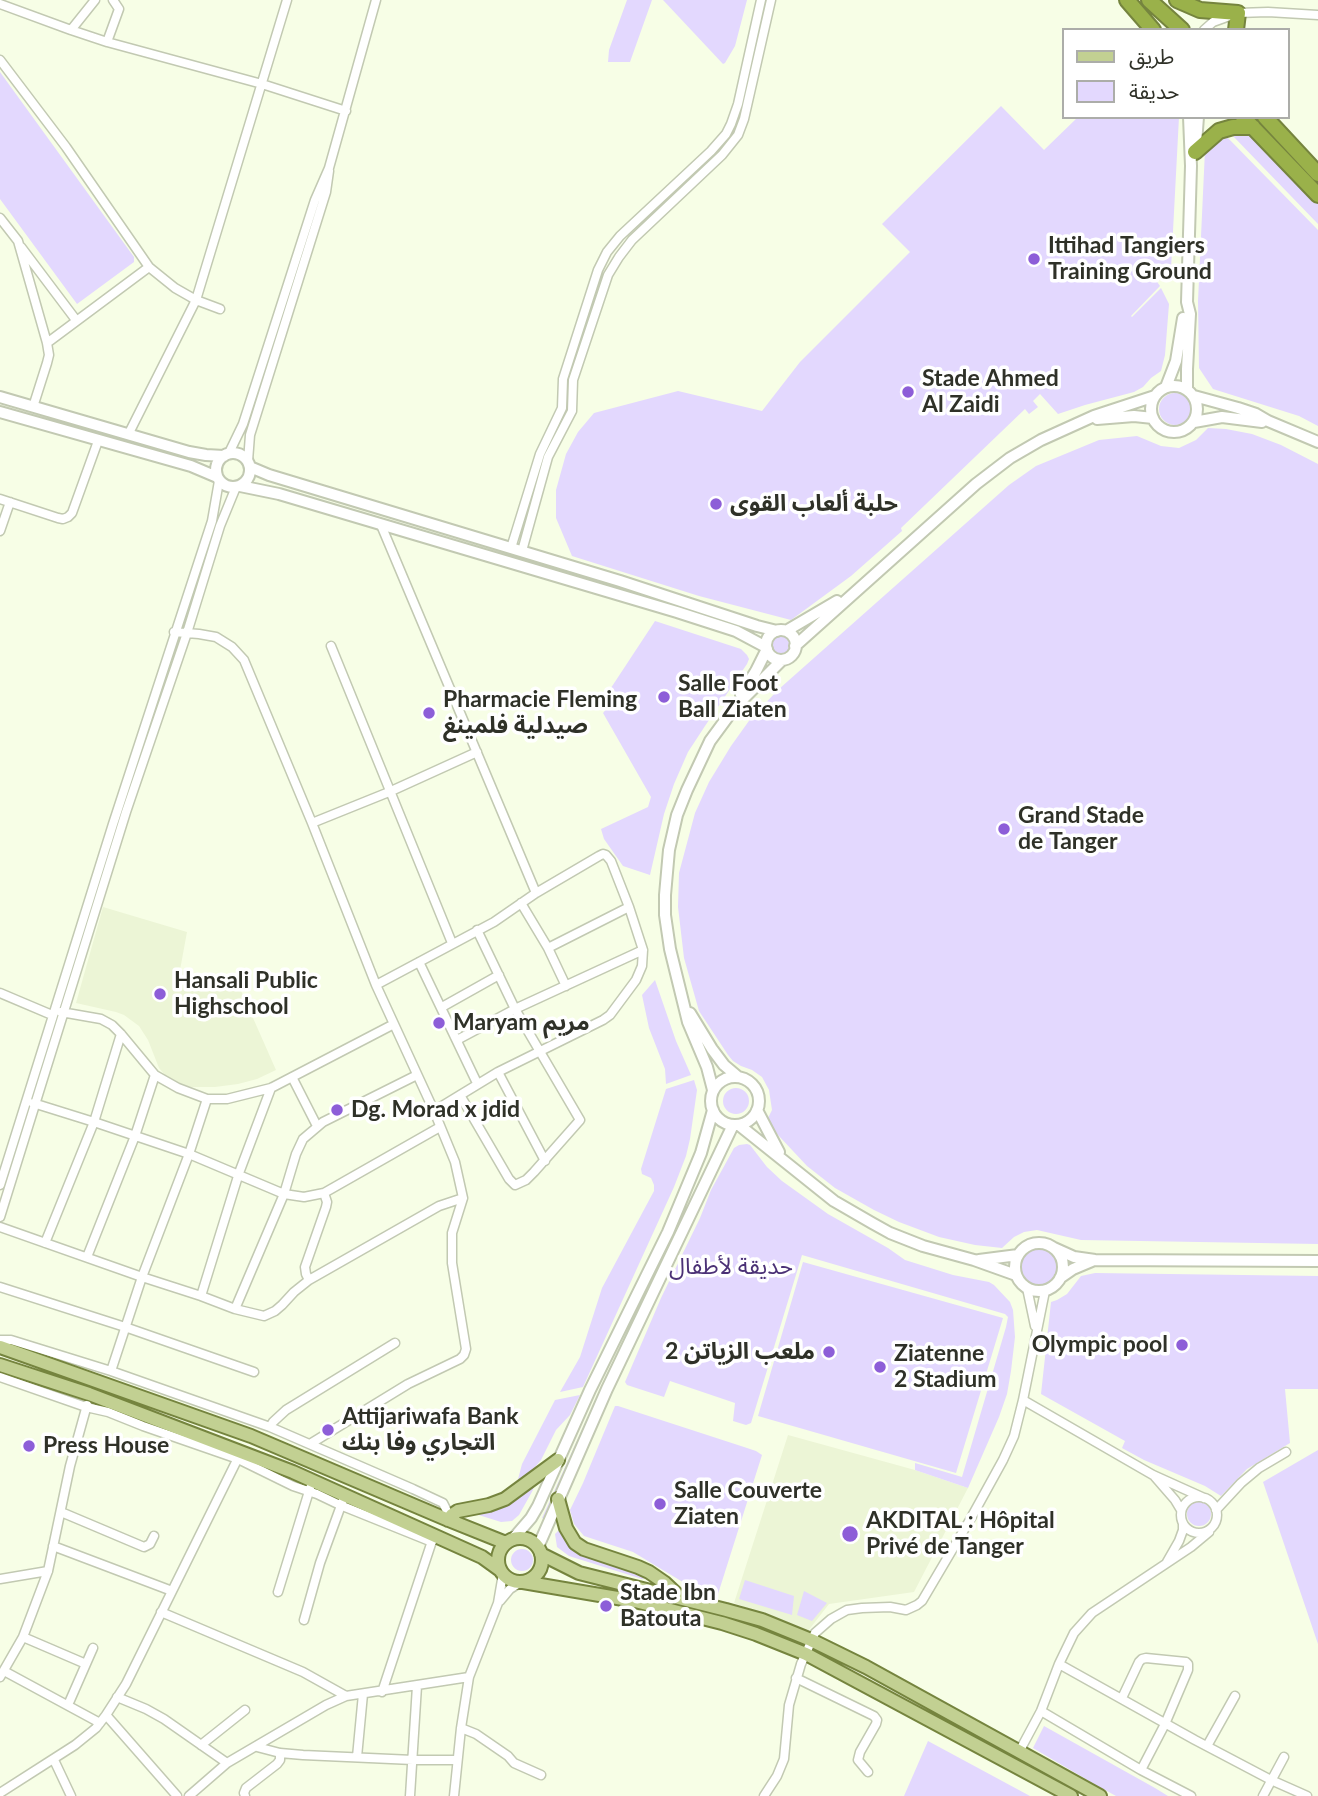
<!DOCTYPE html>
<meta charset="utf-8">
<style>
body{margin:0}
#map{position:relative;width:1318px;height:1796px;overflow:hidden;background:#f7fee6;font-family:Lato,"Noto Sans Arabic",sans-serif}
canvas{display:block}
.legend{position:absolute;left:1062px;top:28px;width:228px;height:91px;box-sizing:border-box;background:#fff;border:2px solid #acada9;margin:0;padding:9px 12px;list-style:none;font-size:21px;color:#2f3128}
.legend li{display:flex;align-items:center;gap:14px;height:35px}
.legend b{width:35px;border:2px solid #acada9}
</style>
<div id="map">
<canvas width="1318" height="1796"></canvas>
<ul class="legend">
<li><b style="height:9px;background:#c2d092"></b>طريق</li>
<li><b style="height:19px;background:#e3d8fe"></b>حديقة</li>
</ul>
</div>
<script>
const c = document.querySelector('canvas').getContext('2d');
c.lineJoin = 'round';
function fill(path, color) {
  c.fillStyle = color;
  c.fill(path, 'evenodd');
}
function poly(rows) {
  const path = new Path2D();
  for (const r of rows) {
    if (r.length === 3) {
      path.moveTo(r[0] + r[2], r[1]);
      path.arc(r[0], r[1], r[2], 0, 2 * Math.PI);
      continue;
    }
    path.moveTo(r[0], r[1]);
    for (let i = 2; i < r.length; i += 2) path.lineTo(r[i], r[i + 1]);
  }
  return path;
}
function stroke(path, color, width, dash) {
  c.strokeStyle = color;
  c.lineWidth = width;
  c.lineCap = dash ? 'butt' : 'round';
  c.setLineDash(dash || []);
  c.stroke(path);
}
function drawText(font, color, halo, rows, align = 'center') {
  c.font = font + ' Lato,"Noto Sans Arabic",sans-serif';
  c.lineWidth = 7;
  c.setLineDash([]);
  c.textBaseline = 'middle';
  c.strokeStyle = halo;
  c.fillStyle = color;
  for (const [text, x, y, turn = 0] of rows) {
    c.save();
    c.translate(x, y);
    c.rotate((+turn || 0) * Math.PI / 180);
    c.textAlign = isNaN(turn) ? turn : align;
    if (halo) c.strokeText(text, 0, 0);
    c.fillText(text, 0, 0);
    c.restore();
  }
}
fill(poly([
 [103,907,187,932,180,970,238,984,276,1070,257,1079,238,1084,215,1087,190,1087,174,1081,165,1075,159,1068,148,1040,139,1026,124,1015,116,1012,76,1003],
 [788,1435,915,1470,968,1488,914,1592,829,1604,808,1631,734,1603]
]), '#ecf5d6');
fill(poly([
 [627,0,652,0,630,62,608,62,609,50],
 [663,0,747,0,735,46,725,63,723,64],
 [0,72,134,257,134,262,77,304,0,199],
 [1001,106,1044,150,1078,117,1179,117,1171,269,1159,264,1151,273,1160,286,1131,316,1132,317,1161,288,1169,304,1165,355,1161,371,1151,378,1143,387,1134,392,1085,405,1058,414,1040,394,1033,401,1038,407,1029,414,1025,409,901,528,902,531,851,576,791,620,699,596,572,556,556,518,556,490,566,454,578,432,594,413,678,391,762,411,800,362,910,252,882,224],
 [1249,133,1277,163,1318,202,1318,224,1232,135,1232,134],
 [1224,136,1227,137,1318,230,1318,426,1299,416,1213,389,1199,368,1198,301,1205,150],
 [1175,409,16],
 [1208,428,1226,429,1252,434,1281,445,1318,464,1318,1244,1081,1240,1037,1230,1024,1232,1014,1237,1002,1248,975,1245,939,1237,899,1222,874,1210,835,1188,807,1166,778,1135,770,1124,768,1118,772,1110,769,1090,762,1077,752,1070,741,1066,733,1061,728,1055,699,1011,684,958,678,907,679,873,695,813,709,782,731,746,751,718,779,689,1009,485,1036,466,1099,440,1137,436,1161,446,1179,448,1196,440],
 [655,621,741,649,747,655,749,659,747,664,705,726,688,752,674,784,664,814,650,875,623,866,604,839,601,829,648,807,651,797,603,713,609,706,603,700],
 [781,645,11],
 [655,980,676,1041,691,1075,666,1084,665,1069,649,1028,642,995],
 [694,1080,697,1090,690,1139,686,1156,674,1187,583,1387,560,1392,580,1357,602,1288,654,1191,654,1185,651,1178,642,1174,641,1169,666,1089],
 [736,1101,13],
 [747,1144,750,1145,767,1167,782,1181,828,1214,888,1248,905,1260,953,1275,989,1282,994,1285,1010,1302,1013,1310,1015,1337,1011,1371,1007,1394,999,1417,968,1488,915,1470,915,1463,962,1477,1006,1327,1008,1317,1005,1314,802,1255,751,1423,746,1425,733,1421,735,1403,670,1381,664,1397,627,1385,625,1382,661,1298,700,1218,711,1190,734,1148,739,1145],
 [1039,1267,18],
 [803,1262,1003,1318,956,1473,758,1416],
 [1095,1273,1318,1276,1318,1389,1285,1389,1290,1443,1247,1469,1221,1496,1205,1486,1144,1460,1122,1448,1125,1441,1041,1394,1051,1302,1057,1300,1067,1294,1081,1276],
 [580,1395,570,1415,556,1430,541,1460,530,1473,517,1483,522,1464,555,1400],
 [594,1403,595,1404,544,1519,542,1518],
 [615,1406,618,1406,744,1447,756,1451,762,1455,718,1594,691,1587,633,1552,584,1536,574,1524,570,1510,583,1483],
 [1318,1450,1318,1644,1263,1482],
 [533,1485,534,1486,533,1490,519,1515,512,1521,501,1522,469,1512],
 [1199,1514,12],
 [558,1531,561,1532,575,1550,645,1575,645,1578,642,1579,569,1556,557,1547,555,1534],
 [522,1560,11],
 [745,1580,794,1596,792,1615,739,1599],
 [804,1591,827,1603,812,1621,797,1615],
 [1044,1726,1155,1788,1168,1796,1116,1796,1096,1785,1033,1748],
 [928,1741,1030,1796,904,1796]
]), '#e3d8fe');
const street = poly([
 [0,4,71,30,95,0],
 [71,30,107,42,262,84,346,111],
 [1204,30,1213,22,1238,13,1268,12,1318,15],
 [107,42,119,9,113,0],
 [0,60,66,147,149,267,175,288,196,300,220,309],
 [0,218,18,241,47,343,49,355,47,363,33,407],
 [21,247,76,320],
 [47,343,149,267],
 [129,433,196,300,287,0],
 [229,453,243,424,315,200,329,168,376,0],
 [248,461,250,435,326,192,329,171],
 [0,499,58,518,63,519,68,517,72,513,98,441],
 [381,525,536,893],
 [0,531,10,502],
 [511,548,540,454,562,408,563,379,598,270,607,252,620,236,711,151,726,134,731,124,738,104,761,0],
 [522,551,548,457,572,411,573,380,608,275,619,257,632,240,722,155,738,135,744,119,771,0],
 [174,632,199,634,216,637,232,647,244,660,312,823,376,985,434,1111,455,1162,463,1198,452,1233,452,1263,466,1349,464,1355,460,1359,408,1384,310,1444],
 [331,646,452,943],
 [312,823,389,792,477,752],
 [521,903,548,948,566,986],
 [548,948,629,907],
 [419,962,477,1083],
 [376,985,494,922,536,893,599,856,603,854,606,855,611,861,629,907,643,950,642,966,636,980,610,1015,603,1020,498,1072,434,1111],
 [0,993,52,1015],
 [442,1007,499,975],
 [61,1012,101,1019,112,1025,121,1034,155,1075,178,1088,207,1099,227,1099,271,1088,394,1024],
 [457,1040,515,1009,643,950],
 [498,1072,545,1161],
 [292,1077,317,1126],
 [460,1095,509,1179,515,1185,526,1180,534,1172,580,1120,515,1009,477,930],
 [33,1103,94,1122,189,1154,284,1194,304,1197,324,1193,440,1127],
 [0,1185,113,824,212,521,219,481],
 [0,1217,126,812,187,633,220,526,236,487],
 [0,1227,142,1277,201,1296,235,1309,264,1316,275,1311,282,1305,294,1292,309,1280,439,1206,463,1198],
 [45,1243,94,1122,121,1034],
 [87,1257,135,1136,155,1075],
 [309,1280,306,1274,305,1267,326,1207,327,1202,324,1193],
 [0,1287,125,1327,254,1372],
 [1027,1288,1035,1326],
 [201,1296,239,1173,271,1088],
 [235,1309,284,1194,296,1154,303,1139,323,1122,417,1075],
 [0,1340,11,1340,111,1371,270,1427,413,1489,443,1503,447,1511,446,1519],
 [111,1371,142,1277,189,1154,207,1099],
 [0,1377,86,1407,108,1412,143,1426,238,1459,293,1486,317,1494,340,1505,432,1542],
 [1023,1400,1153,1475,1204,1498],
 [270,1427,273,1422,286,1410,395,1343],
 [1155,1477,1175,1500,1181,1510],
 [1199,1515,18],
 [1216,1510,1241,1483,1259,1468,1286,1452],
 [61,1512,144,1547,150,1544,154,1536],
 [53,1546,172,1591],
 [1167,1562,1179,1541,1183,1530,1183,1524],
 [0,1579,48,1571],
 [278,1592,310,1488],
 [500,1601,510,1589,521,1582],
 [161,1612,303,1672,346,1696],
 [304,1620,320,1563,343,1500],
 [23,1637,86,1664],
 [1059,1664,1195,1740,1271,1780,1307,1796],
 [4,1671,100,1723],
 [0,1677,23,1637,48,1571,70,1466,87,1405],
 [796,1678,874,1716,877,1720,876,1724,860,1752,858,1760,868,1772],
 [382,1692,433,1538],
 [117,1697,146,1709,164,1719,227,1763],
 [1122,1698,1139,1662,1142,1659,1146,1658,1186,1662,1188,1664,1188,1670,1165,1724,1141,1770],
 [68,1705,93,1648],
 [1041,1711,1141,1770,1191,1796],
 [106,1715,177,1796],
 [461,1728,476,1734,508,1756,514,1763,541,1775],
 [201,1745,245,1710],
 [1207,1746,1235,1696],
 [257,1747,280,1753,303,1755,413,1760,457,1760],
 [1019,1752,1041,1711,1059,1664,1074,1633,1092,1613,1191,1547,1209,1532],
 [357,1757,363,1694],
 [54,1760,71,1796],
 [0,1793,75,1745,96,1728,106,1715,126,1684,239,1456],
 [189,1796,227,1763,326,1705,346,1696,469,1677],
 [245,1796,244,1793,246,1788,277,1764,280,1760,280,1753],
 [410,1796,417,1686],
 [454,1796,461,1728,469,1677,498,1603,503,1574],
 [764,1796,777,1776,784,1759,789,1705,801,1664,815,1633,831,1619,847,1610,862,1608,890,1607,906,1610,917,1605,922,1601,971,1518,1003,1460,1014,1436,1023,1400,1045,1291],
 [1263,1796,1284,1757]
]);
const secondary = poly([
 [1196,143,1198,117],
 [1174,409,23],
 [1166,387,1176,361,1183,318],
 [1187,389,1187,369,1190,314,1187,302,1191,166,1189,117],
 [1194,396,1238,408,1256,414,1268,421,1318,442],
 [0,397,189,452,206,455,224,456],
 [0,412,191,466,217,477],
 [1097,419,1134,416,1153,418],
 [1194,422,1222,417,1262,422],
 [233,470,17],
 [250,467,269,475,620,581,757,626,777,631],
 [240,486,279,494,677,612,736,631,766,647],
 [781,645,15],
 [786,631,837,601],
 [795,646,976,484,1010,458,1041,440,1094,416,1155,396],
 [741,695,756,671,767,649],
 [690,1013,712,1049,724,1065,737,1076],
 [735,1101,24],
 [713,1090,707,1067,688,1022,670,949,665,915,665,895,669,850,677,815,687,790,710,741,735,707,782,660],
 [757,1110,779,1152],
 [739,1125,834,1201,872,1223,890,1233,923,1246,974,1260,1016,1275],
 [1039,1267,24],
 [1054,1248,1074,1257,1095,1260,1318,1261],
 [979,1260,1018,1255],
 [1060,1278,1073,1269,1092,1261],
 [512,1540,531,1518,538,1506,590,1390,668,1232,701,1153,713,1110],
 [538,1547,607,1389,733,1125]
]);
const primary = poly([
 [0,1347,251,1436,446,1519,506,1543],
 [0,1365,89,1394,293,1472,482,1557,500,1570],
 [558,1499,566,1528,575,1543,584,1549,638,1567,649,1572,665,1583,682,1599],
 [448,1520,452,1515,458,1511,489,1505,505,1499,558,1460],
 [520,1560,22],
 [541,1554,579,1573,726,1610,762,1620,811,1640,866,1667,1100,1796],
 [523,1582,635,1601,722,1623,756,1634,806,1654,1071,1796]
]);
const highway = poly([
 [1127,0,1153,30],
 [1149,0,1182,30],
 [1177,0,1200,10,1238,13,1236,30],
 [1243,117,1318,195],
 [1265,117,1318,174],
 [1195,152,1219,131,1233,127,1253,127]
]);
stroke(street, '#c2c9b2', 11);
stroke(secondary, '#c2c9b2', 14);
stroke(primary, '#75843e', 16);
stroke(highway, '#75843e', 18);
stroke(street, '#fff', 8);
stroke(secondary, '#fff', 10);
stroke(primary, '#c2d092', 12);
stroke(highway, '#9ab14a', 14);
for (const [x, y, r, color] of [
 [1034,259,7,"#8d5ed8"],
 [908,392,7,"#8d5ed8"],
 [716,504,7,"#8d5ed8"],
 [664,697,7,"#8d5ed8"],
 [429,713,7,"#8d5ed8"],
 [1004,829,7,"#8d5ed8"],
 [160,994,7,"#8d5ed8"],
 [439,1023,7,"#8d5ed8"],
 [337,1110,7,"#8d5ed8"],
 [1182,1345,7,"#8d5ed8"],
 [829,1352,7,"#8d5ed8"],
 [880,1367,7,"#8d5ed8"],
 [328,1430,7,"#8d5ed8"],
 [29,1446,7,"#8d5ed8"],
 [660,1504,7,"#8d5ed8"],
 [850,1534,9,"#8d5ed8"],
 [606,1606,7,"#8d5ed8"]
]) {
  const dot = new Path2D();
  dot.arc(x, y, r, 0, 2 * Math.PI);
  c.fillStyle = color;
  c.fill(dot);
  stroke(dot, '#fff', 2.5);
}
drawText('bold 23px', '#2f3128', '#fff', [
 ["Ittihad Tangiers",1048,246],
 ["Training Ground",1048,272],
 ["Stade Ahmed",922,379],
 ["Al Zaidi",922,405],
 ["حلبة ألعاب القوى",730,504],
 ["Salle Foot",678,684],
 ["Ball Ziaten",678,710],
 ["Pharmacie Fleming",443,700],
 ["صيدلية فلمينغ",443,726],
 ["Grand Stade",1018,816],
 ["de Tanger",1018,842],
 ["Hansali Public",174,981],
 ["Highschool",174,1007],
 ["Maryam مريم",453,1023],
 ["Dg. Morad x jdid",351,1110],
 ["Olympic pool",1168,1345,"right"],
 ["ملعب الزياتن 2",815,1352,"right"],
 ["Ziatenne",894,1354],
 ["2 Stadium",894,1380],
 ["Attijariwafa Bank",342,1417],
 ["التجاري وفا بنك",342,1443],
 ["Press House",43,1446],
 ["Salle Couverte",674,1491],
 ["Ziaten",674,1517],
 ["AKDITAL : Hôpital",866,1521],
 ["Privé de Tanger",866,1547],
 ["Stade Ibn",620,1593],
 ["Batouta",620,1619]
], 'left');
drawText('23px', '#4b3176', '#fff', [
 ["حديقة لأطفال",731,1267]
]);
</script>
